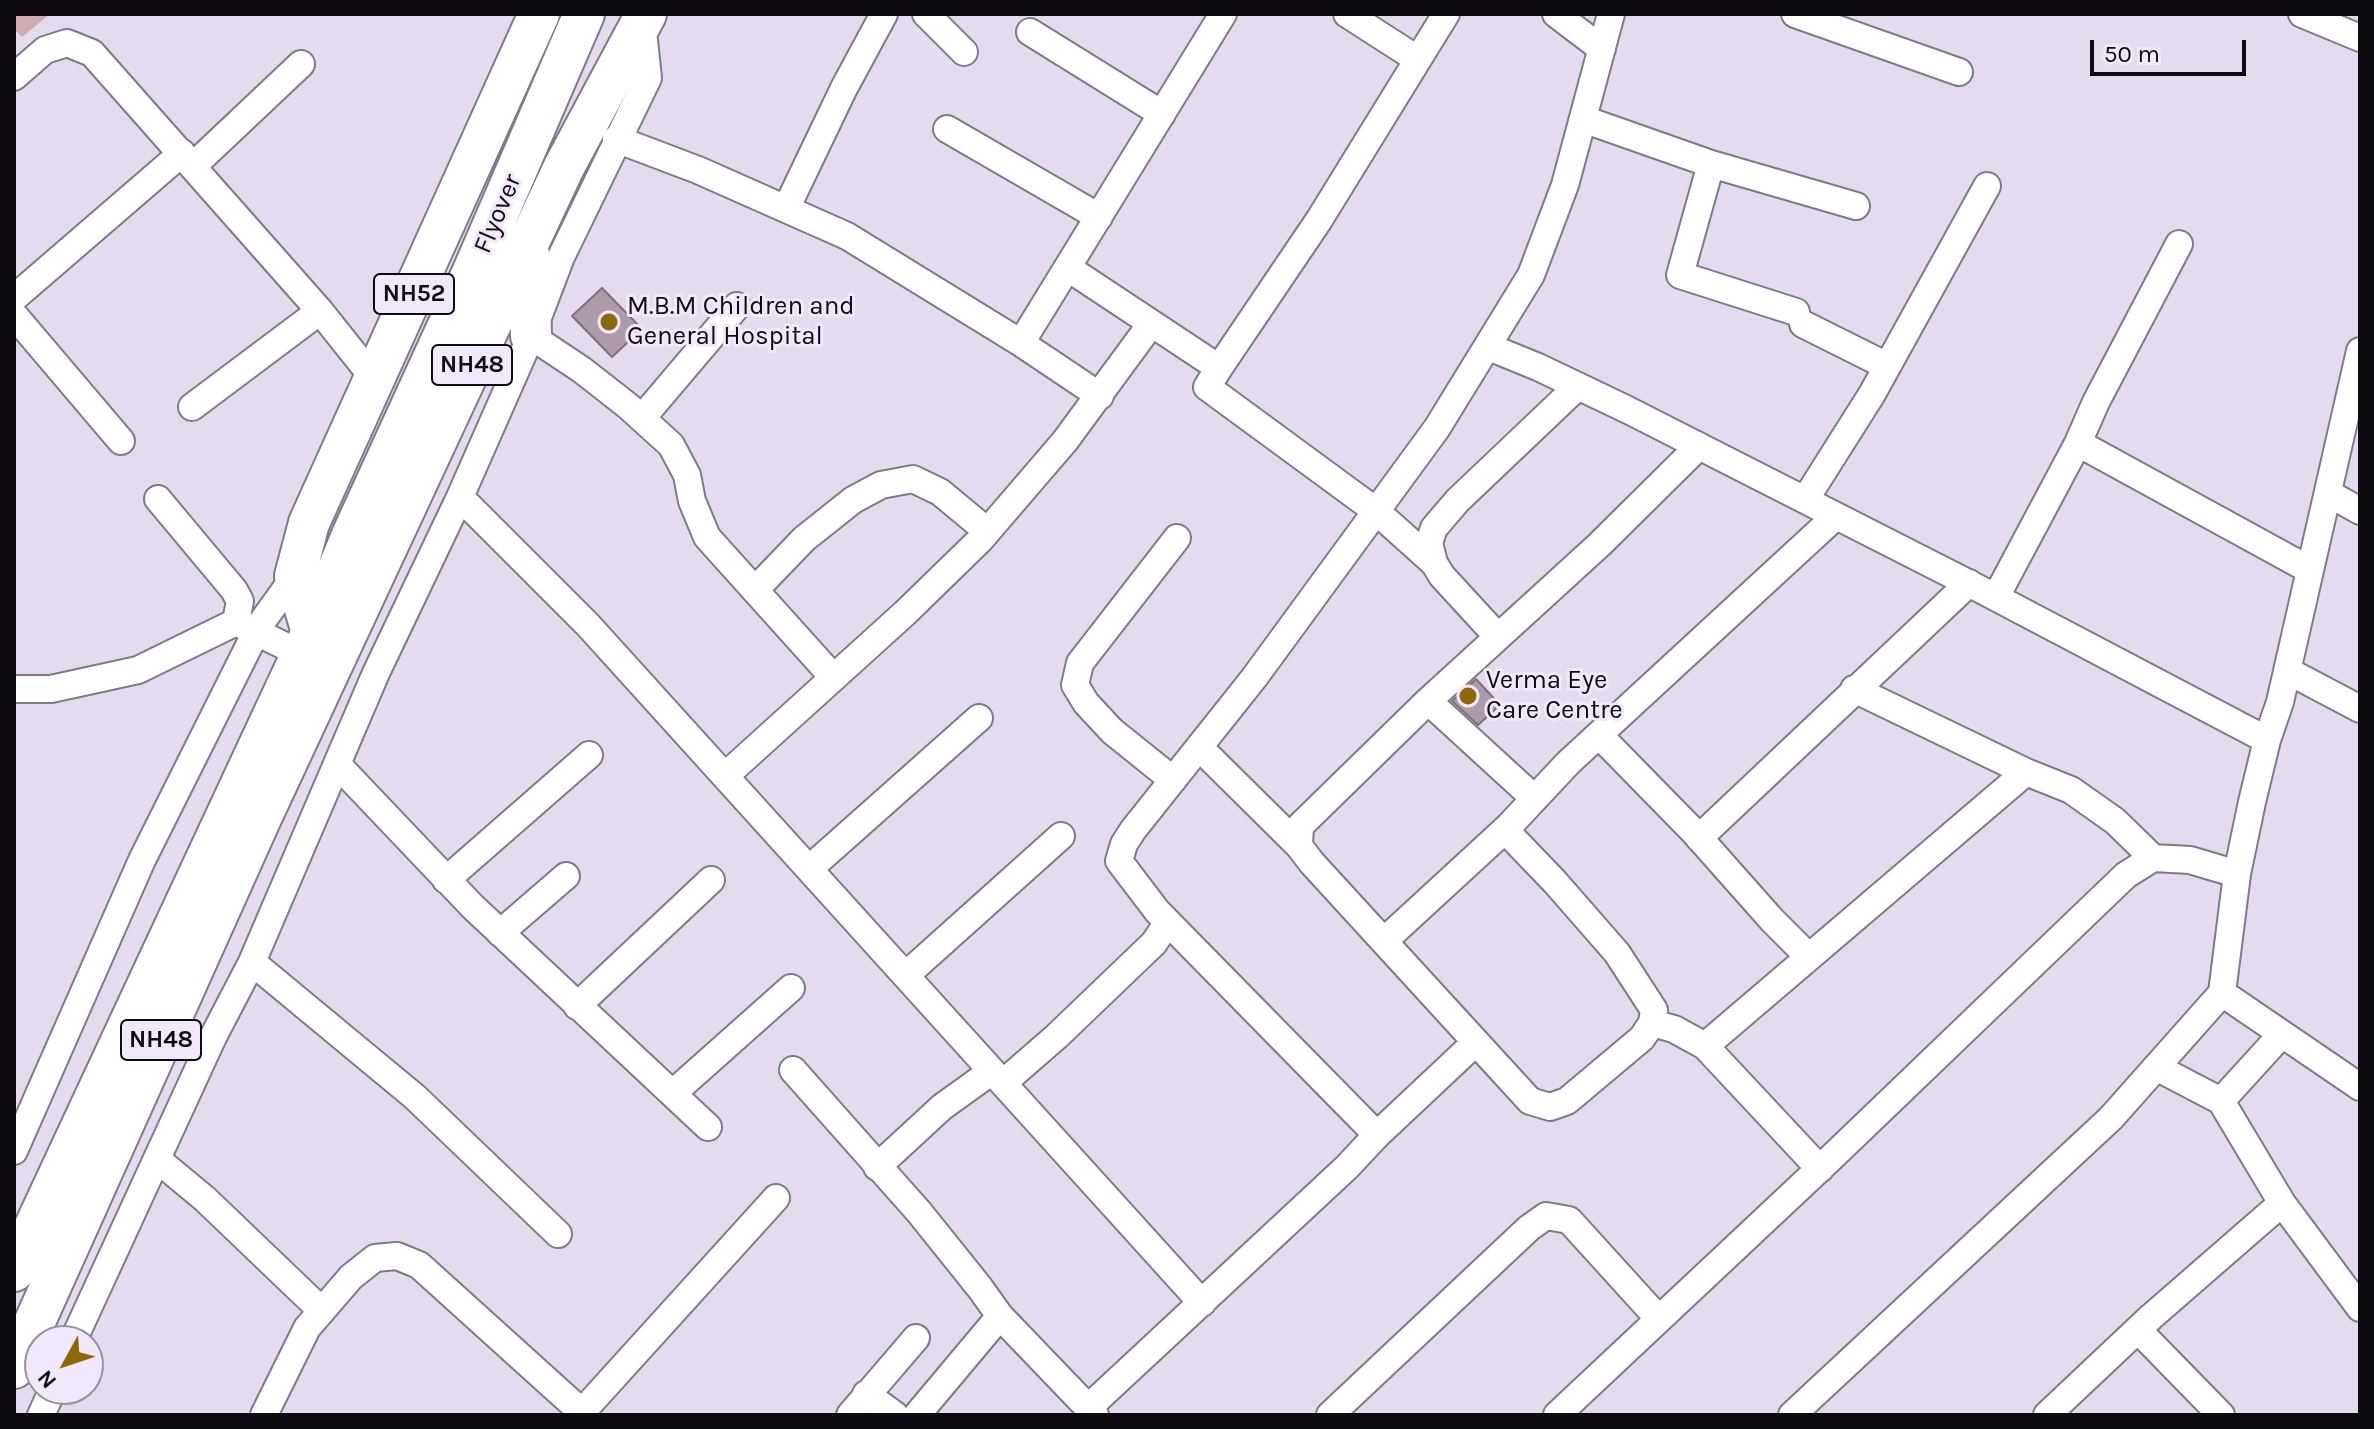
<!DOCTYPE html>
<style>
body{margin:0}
#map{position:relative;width:2374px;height:1429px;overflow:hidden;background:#e4dbee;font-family:Karla,sans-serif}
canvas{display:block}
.frame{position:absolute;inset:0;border:16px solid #0e0b11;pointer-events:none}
.north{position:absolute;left:24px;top:1325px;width:80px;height:80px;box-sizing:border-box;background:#f2e8fc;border:2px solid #97909e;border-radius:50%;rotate:230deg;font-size:22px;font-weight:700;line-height:32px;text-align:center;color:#0e0b11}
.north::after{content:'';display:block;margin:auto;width:28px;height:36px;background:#8c6808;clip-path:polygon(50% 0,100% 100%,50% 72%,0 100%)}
.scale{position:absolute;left:2090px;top:40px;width:156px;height:36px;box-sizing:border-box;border:4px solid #0e0b11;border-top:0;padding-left:10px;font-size:24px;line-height:28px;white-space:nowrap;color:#0e0b11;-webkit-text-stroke:6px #f2e8fc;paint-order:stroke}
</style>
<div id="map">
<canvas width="2374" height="1429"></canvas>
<div class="frame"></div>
<div class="north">N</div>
<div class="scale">50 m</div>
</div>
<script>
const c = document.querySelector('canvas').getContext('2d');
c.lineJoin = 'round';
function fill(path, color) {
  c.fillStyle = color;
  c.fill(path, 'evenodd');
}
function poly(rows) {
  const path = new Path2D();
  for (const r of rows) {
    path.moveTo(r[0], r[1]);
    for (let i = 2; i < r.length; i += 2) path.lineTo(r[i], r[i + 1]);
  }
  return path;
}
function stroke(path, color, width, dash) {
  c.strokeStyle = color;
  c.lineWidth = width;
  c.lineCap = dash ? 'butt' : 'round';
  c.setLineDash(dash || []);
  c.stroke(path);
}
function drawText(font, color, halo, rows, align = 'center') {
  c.font = font + ' Karla,sans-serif';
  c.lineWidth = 6;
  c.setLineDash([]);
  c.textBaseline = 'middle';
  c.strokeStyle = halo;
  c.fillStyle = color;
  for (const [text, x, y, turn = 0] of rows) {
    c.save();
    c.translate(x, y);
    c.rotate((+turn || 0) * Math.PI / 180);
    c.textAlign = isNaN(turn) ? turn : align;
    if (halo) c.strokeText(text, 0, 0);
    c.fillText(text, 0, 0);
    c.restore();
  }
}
fill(poly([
 [14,14,50,14,22,37,14,29]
]), '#d0abb4');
const building = poly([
 [602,288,642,329,612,357,572,316,602,288],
 [1476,679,1500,705,1478,725,1452,701,1476,679]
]);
fill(building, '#ad9ba9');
stroke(building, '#806f7c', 2);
const minor = poly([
 [926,14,964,52],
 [1347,14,1417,59],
 [1556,14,1602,49],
 [1795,14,1959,72],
 [2302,14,2360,38],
 [1030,32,1162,114],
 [14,77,45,50,67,43,92,53,320,311,375,380],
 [1583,119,1711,164,1680,275,1796,312],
 [947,129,1099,217],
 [616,139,698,170,847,236,1021,343,1100,396],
 [1711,164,1856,206],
 [193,166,301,64],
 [786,209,844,88,884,14],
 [2179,244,2096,402,2078,443,2310,570],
 [1068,268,1219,368,1207,387,1376,511,1434,563],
 [14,298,182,153],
 [14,315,121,441],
 [1803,324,1887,366],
 [531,336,582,370,628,406,671,445,687,475,692,501,707,537,833,677],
 [1021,343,1223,14],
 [1489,347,1538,367,1628,410,1976,587,2267,740],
 [1219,368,1319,220,1446,14],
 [192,407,320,311],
 [642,418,737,306],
 [2328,493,2360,511],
 [460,497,588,625,1202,1303],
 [158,499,234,590,240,601,236,622],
 [1805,500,1872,394,1987,186],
 [755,590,804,539,853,500,881,485,913,479,940,492,987,531],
 [1996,597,2078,443],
 [1498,637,1442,576,1434,563,1429,543,1434,528,1458,500,1578,386],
 [2288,671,2360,709],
 [14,689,51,689,138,670,236,622,301,654],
 [1854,689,2026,772],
 [1428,701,1534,798],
 [1600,736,1694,832,1772,920,1809,957],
 [1199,747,1299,846],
 [337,764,473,907,708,1127],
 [725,776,905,613,980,540,1065,441,1151,324],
 [1173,780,1112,731,1086,703,1075,685,1080,663,1177,538],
 [1505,830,1555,882,1617,953,1654,1010,1652,1023,1642,1038,1567,1101,1550,1107,1530,1101,1312,863,1299,846,1300,826,1428,701,1600,544,1699,446],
 [1699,838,1969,583],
 [809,869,979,718],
 [446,880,589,755],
 [500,933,566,876],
 [1384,941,1509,826,1568,763,1836,516],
 [252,962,415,1097,558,1234],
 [906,975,1061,836],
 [2222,993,2360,1087],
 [577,1006,711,880],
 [1652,1023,1674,1029,1705,1046,1820,1169],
 [1705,1046,2026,772,2071,790,2115,821,2153,858],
 [2156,1067,2221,1101,2282,1203,2360,1308],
 [793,1070,919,1212,980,1288,1000,1316,1095,1415],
 [1003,1083,1057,1036,1154,943,1168,922],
 [673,1093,791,988],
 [2221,1101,2282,1034],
 [1377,1135,1157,911,1119,861,1124,844,1133,830,1254,678,1437,428,1531,275,1565,185,1611,14],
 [14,1151,142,860,259,626,295,576],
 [158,1160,205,1199,322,1311],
 [877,1167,942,1107,992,1071],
 [2138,1330,2221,1415],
 [73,1341,213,1037,252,962,376,673,460,497,531,336,561,257,648,78,642,22],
 [866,1394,895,1415],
 [1088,1408,1347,1167,1377,1135,1476,1042],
 [582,1412,776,1198],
 [41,1415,53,1389],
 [264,1415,307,1328,351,1277,375,1258,397,1256,419,1265,585,1415],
 [850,1415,916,1338],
 [917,1415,1000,1316],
 [1330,1415,1529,1228,1546,1216,1569,1220,1658,1318],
 [1557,1415,1832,1157,2126,875,2153,858,2190,860,2237,874],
 [1792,1415,2111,1118,2222,993,2237,874,2252,802,2267,740,2280,702,2360,351],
 [2047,1415,2151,1317,2282,1203]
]);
const highway = poly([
 [529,254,531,336],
 [312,632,295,576,309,523,539,14],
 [14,1271,312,632,353,533,474,269,584,14],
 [14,1368,260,820,529,242,564,167,646,14]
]);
stroke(minor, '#81788a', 30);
stroke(highway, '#81788a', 44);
stroke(minor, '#fff', 26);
stroke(highway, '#fff', 40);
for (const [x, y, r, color] of [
 [609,322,10,"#8c6808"],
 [1468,696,10,"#8c6808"]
]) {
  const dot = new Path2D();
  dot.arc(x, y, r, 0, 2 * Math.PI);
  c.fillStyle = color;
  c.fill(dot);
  stroke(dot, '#f2e8fc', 3);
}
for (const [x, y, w] of [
 [414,294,80],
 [472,365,80],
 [161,1040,80]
]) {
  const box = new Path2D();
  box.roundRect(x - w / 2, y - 20, w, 40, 6);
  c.fillStyle = '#f2e8fc';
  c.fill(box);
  stroke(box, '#0e0b11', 2);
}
drawText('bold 24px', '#0e0b11', null, [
 ["NH52",414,294],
 ["NH48",472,365],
 ["NH48",161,1040]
]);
drawText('26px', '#0e0b11', '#f2e8fc', [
 ["Flyover",498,214,-67]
]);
drawText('26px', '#0e0b11', '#f2e8fc', [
 ["M.B.M Children and",627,307],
 ["General Hospital",627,337],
 ["Verma Eye",1486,681],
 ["Care Centre",1486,711]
], 'left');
</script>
